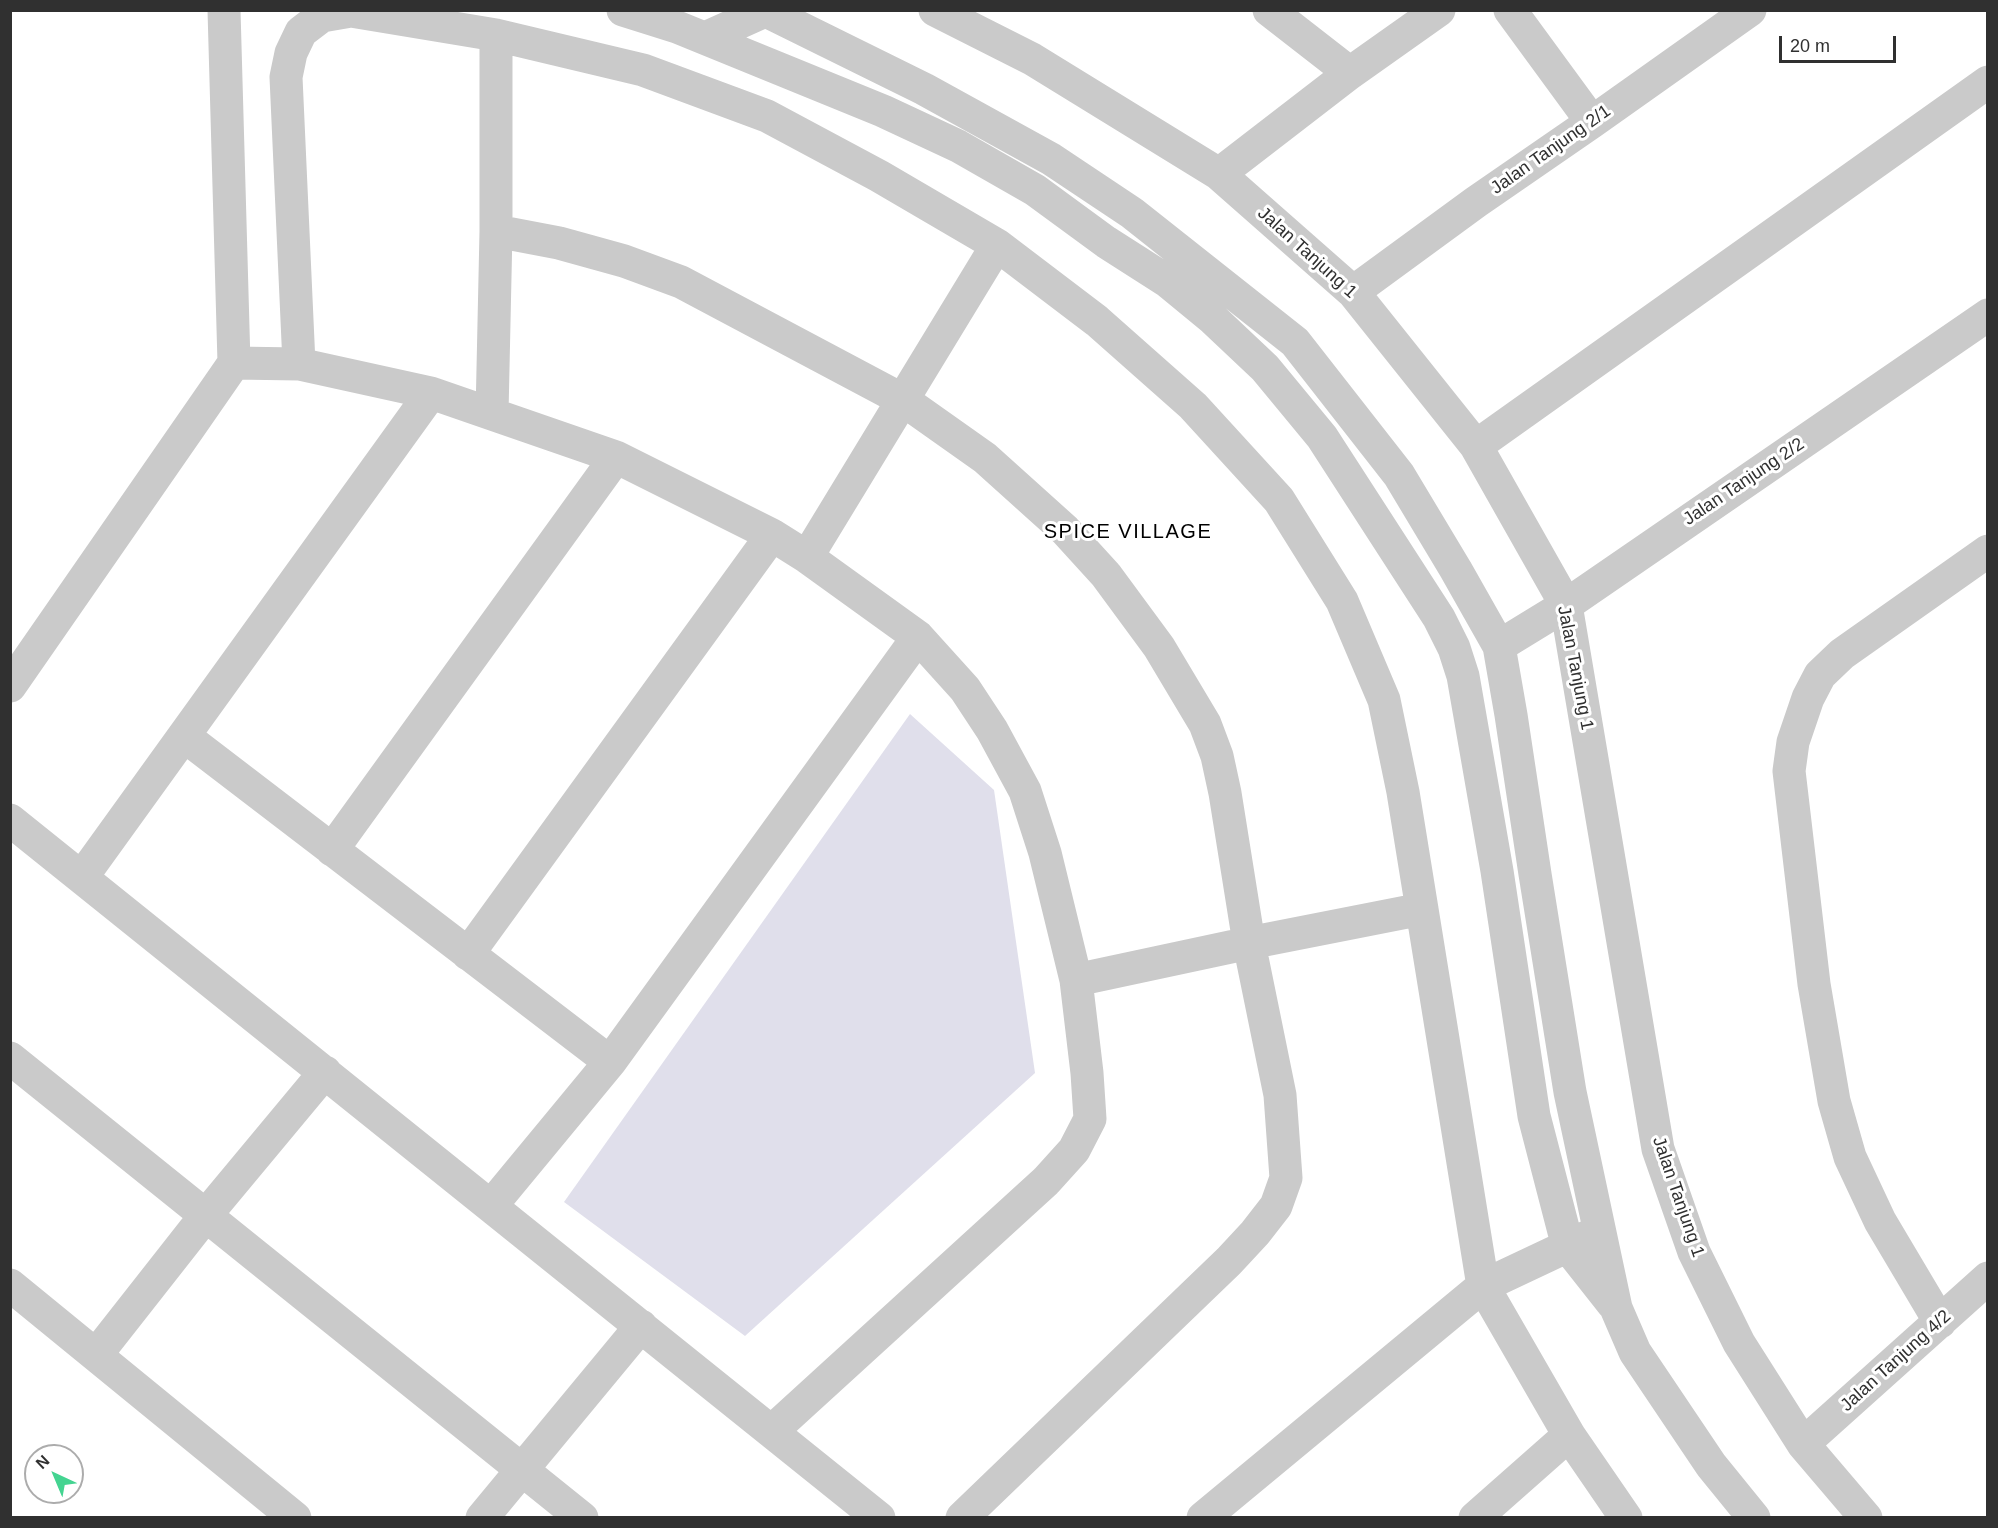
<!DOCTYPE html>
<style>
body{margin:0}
#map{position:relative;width:1998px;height:1528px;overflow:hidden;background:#fff;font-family:Arial,sans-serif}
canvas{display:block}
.frame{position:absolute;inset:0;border:12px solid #303030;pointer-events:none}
.north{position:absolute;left:24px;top:1444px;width:60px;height:60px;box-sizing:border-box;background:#fff;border:2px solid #acacac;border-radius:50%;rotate:316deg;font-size:16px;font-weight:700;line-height:24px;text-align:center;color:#303030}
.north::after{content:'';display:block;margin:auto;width:21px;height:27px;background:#44d491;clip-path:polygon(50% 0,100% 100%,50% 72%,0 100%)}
.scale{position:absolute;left:1779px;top:36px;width:117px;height:27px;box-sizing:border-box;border:3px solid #303030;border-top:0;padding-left:8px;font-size:18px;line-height:21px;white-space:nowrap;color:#303030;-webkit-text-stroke:4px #fff;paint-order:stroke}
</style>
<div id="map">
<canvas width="1998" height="1528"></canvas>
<div class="frame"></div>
<div class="north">N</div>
<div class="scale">20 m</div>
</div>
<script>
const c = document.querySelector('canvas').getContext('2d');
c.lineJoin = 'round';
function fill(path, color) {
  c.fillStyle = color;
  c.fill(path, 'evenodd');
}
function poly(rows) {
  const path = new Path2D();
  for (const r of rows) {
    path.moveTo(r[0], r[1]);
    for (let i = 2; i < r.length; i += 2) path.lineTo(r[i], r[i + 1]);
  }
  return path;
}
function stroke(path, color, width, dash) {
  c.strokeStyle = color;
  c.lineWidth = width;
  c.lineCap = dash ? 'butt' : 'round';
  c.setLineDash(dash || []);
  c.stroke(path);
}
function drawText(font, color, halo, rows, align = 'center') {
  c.font = font + ' Arial,sans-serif';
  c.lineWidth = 6;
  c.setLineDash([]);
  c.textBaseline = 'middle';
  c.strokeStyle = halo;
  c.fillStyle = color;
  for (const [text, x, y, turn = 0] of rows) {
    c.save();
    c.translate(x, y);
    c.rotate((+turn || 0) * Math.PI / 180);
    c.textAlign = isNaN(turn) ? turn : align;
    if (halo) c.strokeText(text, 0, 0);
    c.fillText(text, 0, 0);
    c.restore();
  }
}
fill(poly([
 [910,714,994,790,1035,1073,745,1336,564,1202]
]), '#e0dfeb');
stroke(poly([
 [623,10,677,27,883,111,958,146,1035,190,1106,242,1167,281,1212,318,1265,368,1322,437,1439,618,1454,648,1463,676,1497,871,1534,1116,1568,1247,1613,1304],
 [764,10,924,89,1051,159,1132,213,1295,342,1399,475,1456,570,1499,646,1511,715,1535,874,1570,1092,1616,1308,1635,1352,1711,1465,1754,1518],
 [935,10,1032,59,1219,174,1353,292,1476,446,1566,605,1658,1149,1694,1252,1739,1343,1803,1444,1866,1518],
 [1269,10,1350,73],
 [1510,10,1592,122],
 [705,38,765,11],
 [1219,174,1350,73,1439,10],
 [496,231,559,243,624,261,681,282,903,400,985,458,1065,530,1106,575,1159,647,1205,724,1217,756,1225,793,1249,943,1280,1095,1286,1178,1276,1206,1255,1233,1229,1261,962,1518],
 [1353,292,1476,202,1592,122,1750,10],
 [234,363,299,364,431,393,616,457,772,535,807,557,918,637,965,689,992,730,1025,791,1045,853,1076,980,1087,1073,1090,1119,1074,1150,1046,1181,772,1431],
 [299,364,286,77,291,53,301,32,322,16,351,11,496,35,643,70,767,116,879,176,997,245,1097,321,1193,406,1279,500,1342,601,1384,700,1403,792,1483,1286,1569,1435,1626,1518],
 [492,414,496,231,496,35],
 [1476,446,1988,82],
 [807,557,997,245],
 [1499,646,1566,605,1988,315],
 [10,686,234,363,224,10],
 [184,736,610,1062],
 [10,820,879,1518],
 [332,850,616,457],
 [82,877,431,393],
 [468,954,772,535],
 [1076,980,1249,943,1422,909],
 [10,1058,582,1518],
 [491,1206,610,1062,918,637],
 [10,1285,295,1518],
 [1940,1322,1880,1221,1850,1157,1834,1101,1814,984,1789,771,1793,742,1808,698,1820,675,1842,654,1988,551],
 [96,1355,206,1215,325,1072],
 [1803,1444,1988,1278],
 [482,1518,641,1326],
 [1203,1518,1483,1286,1589,1236],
 [1475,1518,1569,1435]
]), '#cacaca', 33);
drawText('18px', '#303030', '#fff', [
 ["Jalan Tanjung 2/1",1551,150,-35],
 ["Jalan Tanjung 1",1307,253,42],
 ["Jalan Tanjung 2/2",1744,482,-34],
 ["Jalan Tanjung 1",1575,668,79],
 ["Jalan Tanjung 1",1678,1197,71],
 ["Jalan Tanjung 4/2",1896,1361,-42]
]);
c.letterSpacing = '1.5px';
drawText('20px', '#000', '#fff', [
 ["SPICE VILLAGE",1128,532]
]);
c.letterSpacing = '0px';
</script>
